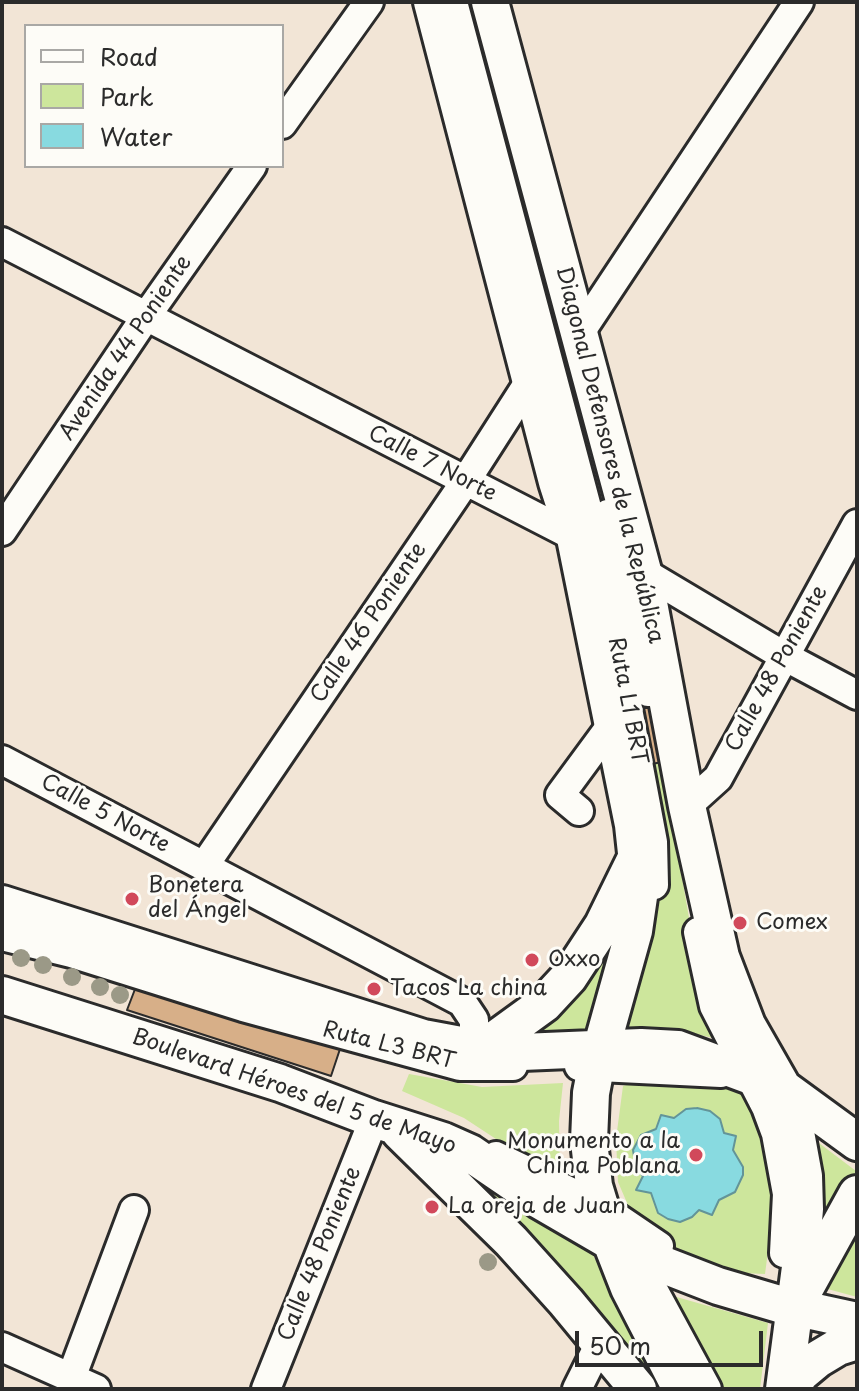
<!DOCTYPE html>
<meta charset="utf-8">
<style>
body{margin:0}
#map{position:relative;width:859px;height:1391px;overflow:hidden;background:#f2e5d6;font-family:"Playpen Sans",sans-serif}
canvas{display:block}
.frame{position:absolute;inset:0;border:4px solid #2b2b2b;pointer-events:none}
.legend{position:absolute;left:24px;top:24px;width:260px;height:144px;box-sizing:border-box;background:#fdfcf7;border:2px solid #a9a8a5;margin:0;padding:10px 14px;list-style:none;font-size:24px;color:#2b2b2b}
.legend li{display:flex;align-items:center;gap:16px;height:40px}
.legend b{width:40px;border:2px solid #a9a8a5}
.scale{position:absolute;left:575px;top:1331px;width:188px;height:36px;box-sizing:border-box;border:4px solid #2b2b2b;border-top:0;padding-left:10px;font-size:24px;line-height:28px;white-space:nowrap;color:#2b2b2b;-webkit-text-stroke:6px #fdfcf7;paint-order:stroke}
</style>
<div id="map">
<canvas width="859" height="1391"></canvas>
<div class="frame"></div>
<ul class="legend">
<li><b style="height:10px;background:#fdfcf7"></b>Road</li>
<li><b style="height:22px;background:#cde69c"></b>Park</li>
<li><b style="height:22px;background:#88dae0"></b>Water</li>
</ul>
<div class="scale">50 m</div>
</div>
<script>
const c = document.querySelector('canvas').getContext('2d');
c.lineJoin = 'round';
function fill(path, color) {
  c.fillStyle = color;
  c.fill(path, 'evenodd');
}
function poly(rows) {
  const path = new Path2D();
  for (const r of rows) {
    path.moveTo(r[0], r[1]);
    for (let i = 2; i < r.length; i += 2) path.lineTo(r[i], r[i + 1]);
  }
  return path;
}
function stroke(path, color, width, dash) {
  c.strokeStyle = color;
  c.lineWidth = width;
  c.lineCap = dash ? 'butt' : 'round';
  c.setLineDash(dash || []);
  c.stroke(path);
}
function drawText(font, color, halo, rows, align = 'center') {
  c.font = font + ' "Playpen Sans",sans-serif';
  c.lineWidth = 6;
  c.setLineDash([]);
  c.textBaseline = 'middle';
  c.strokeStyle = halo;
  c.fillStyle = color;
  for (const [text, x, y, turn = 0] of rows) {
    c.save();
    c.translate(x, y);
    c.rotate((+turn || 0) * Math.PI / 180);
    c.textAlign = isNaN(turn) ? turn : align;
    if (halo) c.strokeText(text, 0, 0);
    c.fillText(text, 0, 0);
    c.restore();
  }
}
fill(poly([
 [662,762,697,964,727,1041,682,1031,625,1030,647,957,658,876,647,765],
 [618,911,586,1041,533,1043],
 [409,1074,482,1087,563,1083,559,1121,560,1181,464,1118,402,1091],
 [640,1081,717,1082,737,1089,752,1102,760,1125,770,1187,770,1236,765,1274,741,1273,709,1263,673,1247,634,1219,618,1182,616,1139,623,1086],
 [803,1131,856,1171,812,1244],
 [449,1165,470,1166,592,1253,663,1389,642,1389],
 [857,1208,857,1297,813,1285],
 [659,1292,768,1323,760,1389,710,1389]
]), '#cde69c');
const water = poly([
 [697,1108,710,1111,720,1119,724,1133,736,1136,733,1150,743,1167,743,1175,735,1192,719,1200,712,1215,699,1210,692,1217,680,1222,668,1219,658,1213,651,1193,636,1190,643,1176,636,1169,633,1150,641,1135,656,1129,661,1115,674,1118,686,1109,697,1108]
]);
fill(water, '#88dae0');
stroke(water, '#639498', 2);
const building = poly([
 [644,676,662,762,647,765,630,679,644,676],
 [137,984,340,1049,331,1076,127,1010,137,984]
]);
fill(building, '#d7af88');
stroke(building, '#2b2b2b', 2);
const minor = poly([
 [453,2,598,549,653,842,654,885],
 [282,124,369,2],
 [2,242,585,542],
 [579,334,799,2],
 [608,514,648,692],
 [2,531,147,315,252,166],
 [633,566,784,656,857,695],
 [2,760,462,1002,474,1020,474,1047],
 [687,806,718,778,857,524],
 [579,811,560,795,613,723],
 [204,866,465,482,531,379],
 [698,932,714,1006,766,1107,776,1134,787,1194,784,1253],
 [2,936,71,953,243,1007,460,1066,513,1066],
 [579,1066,721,1073],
 [496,1156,600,1206,659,1246],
 [629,1245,707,1389],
 [2,1347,96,1389],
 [71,1378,134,1210],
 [266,1389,374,1119],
 [577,1389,600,1343]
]);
const major = poly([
 [432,2,557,482,575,538,633,825,640,890,634,931,596,1067,591,1093,589,1141,594,1186,611,1242,629,1288,681,1389],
 [490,2,643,571,687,806,721,957,747,1025,783,1088,795,1127,804,1176,805,1209,800,1267,784,1389],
 [2,904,423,1038,482,1049,522,1052,641,1047,678,1049,783,1088,857,1142],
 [2,995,280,1083,374,1119,443,1141,470,1153,539,1200,625,1250,718,1286,779,1304,857,1321],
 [482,1049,544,1004,569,977,603,925,634,862],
 [400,1132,511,1241,566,1302,638,1389],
 [803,1292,857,1194],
 [791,1389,800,1374,818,1359,838,1347,857,1341]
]);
stroke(minor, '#2b2b2b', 34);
stroke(major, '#2b2b2b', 42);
stroke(minor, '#fdfcf7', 28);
stroke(major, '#fdfcf7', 36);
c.fillStyle = '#9b9987';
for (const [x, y] of [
 [21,958],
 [43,965],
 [72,977],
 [100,987],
 [120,995],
 [488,1262]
]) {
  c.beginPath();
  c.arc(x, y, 9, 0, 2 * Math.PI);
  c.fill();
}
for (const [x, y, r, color] of [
 [132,899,8,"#d1495b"],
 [740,923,8,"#d1495b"],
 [532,960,8,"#d1495b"],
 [374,989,8,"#d1495b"],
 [696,1155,8,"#d1495b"],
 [432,1207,8,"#d1495b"]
]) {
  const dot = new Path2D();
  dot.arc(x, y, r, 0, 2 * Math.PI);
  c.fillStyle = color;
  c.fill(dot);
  stroke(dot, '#fdfcf7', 3);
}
drawText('22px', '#2b2b2b', '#fdfcf7', [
 ["Avenida 44 Poniente",126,348,-56],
 ["Diagonal Defensores de la República",609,455,76],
 ["Calle 7 Norte",432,464,27],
 ["Calle 46 Poniente",369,623,-56],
 ["Calle 48 Poniente",777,669,-61],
 ["Ruta L1 BRT",627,701,79],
 ["Calle 5 Norte",105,814,28],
 ["Ruta L3 BRT",389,1046,14],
 ["Boulevard Héroes del 5 de Mayo",294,1092,19],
 ["Calle 48 Poniente",320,1254,-68]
]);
drawText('22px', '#2b2b2b', '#fdfcf7', [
 ["Bonetera",148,886],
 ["del Ángel",148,911],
 ["Comex",756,923],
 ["Oxxo",548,960],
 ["Tacos La china",390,989],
 ["Monumento a la",680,1142,"right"],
 ["China Poblana",680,1167,"right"],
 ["La oreja de Juan",448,1207]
], 'left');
</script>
